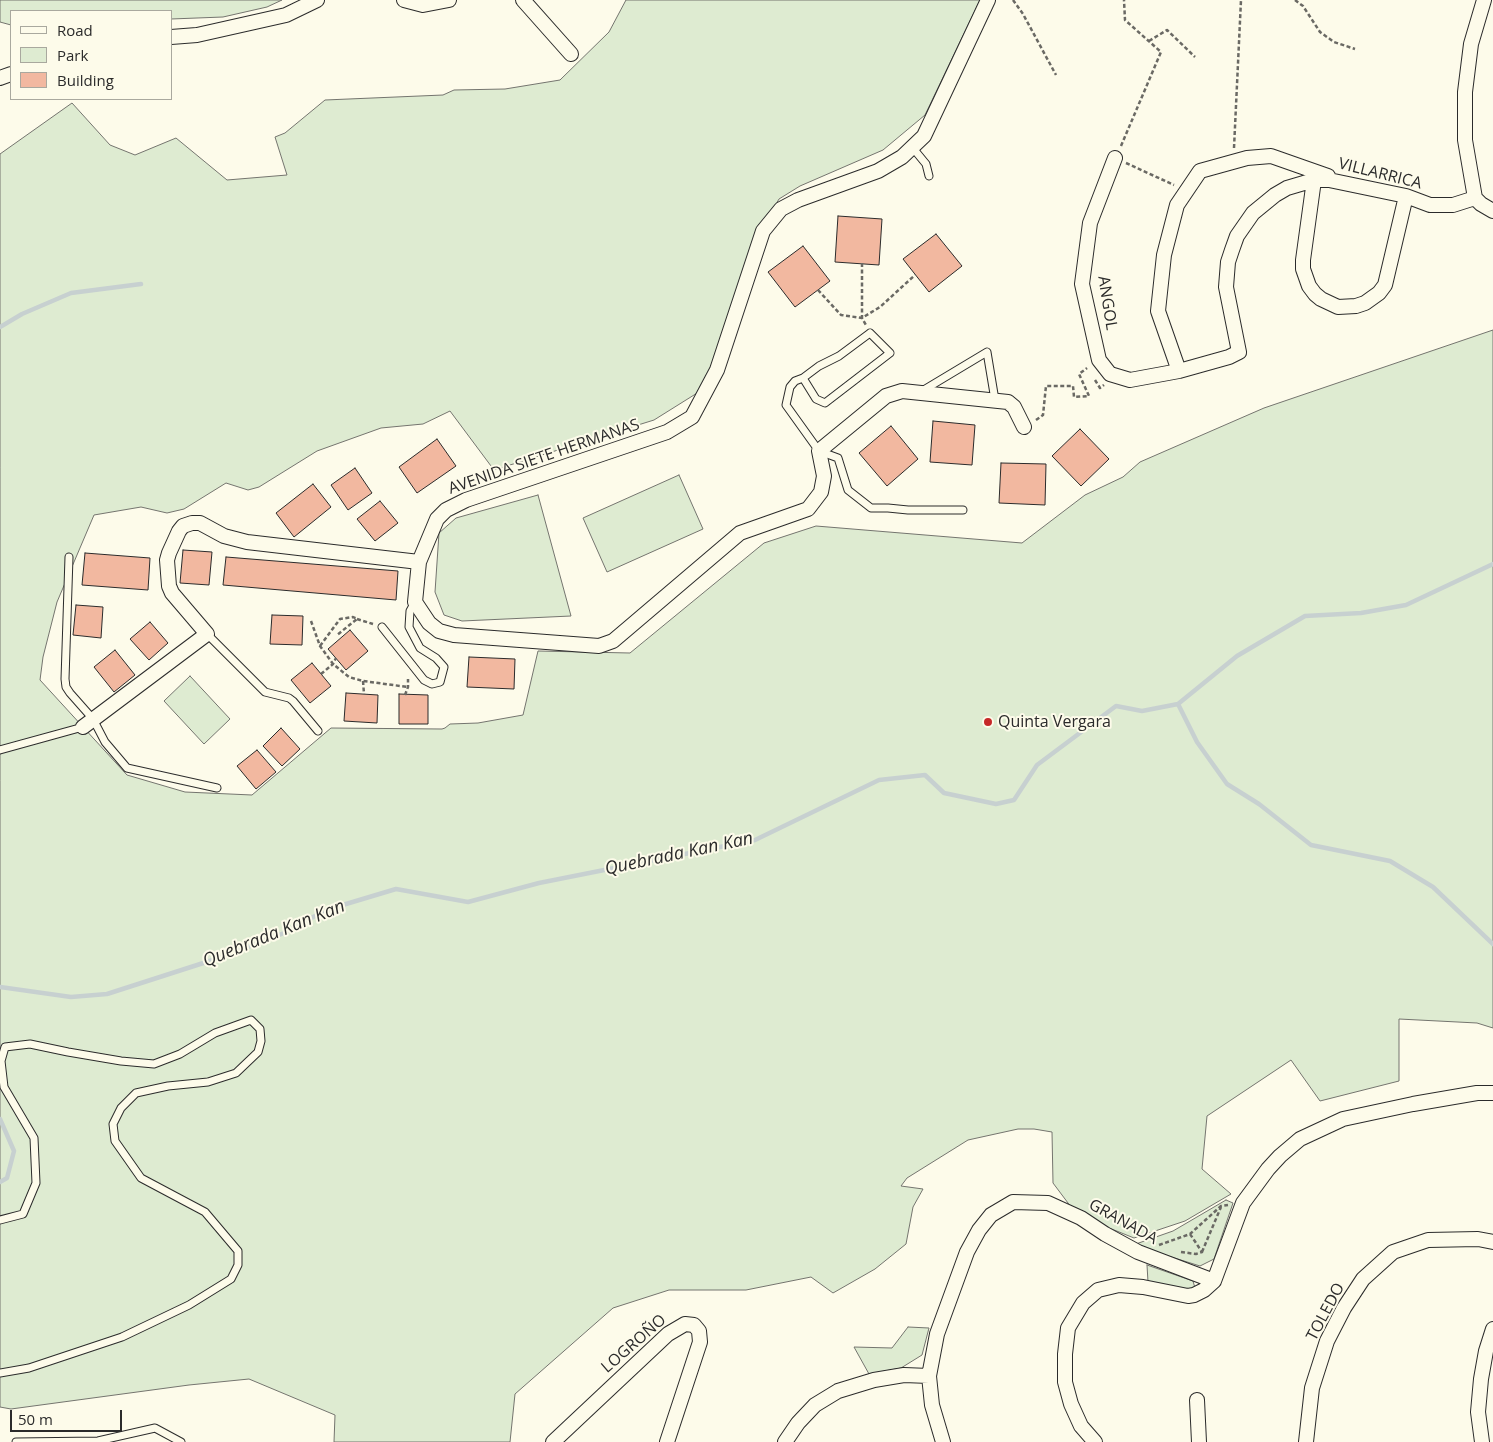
<!DOCTYPE html>
<meta charset="utf-8">
<style>
body{margin:0}
#map{position:relative;width:1493px;height:1442px;overflow:hidden;background:#fdfbea;font-family:"Open Sans",sans-serif}
canvas{display:block}
.legend{position:absolute;left:10px;top:10px;width:162px;height:90px;box-sizing:border-box;background:#fdfbea;border:1px solid #a9a89e;margin:0;padding:6px 9px;list-style:none;font-size:15px;color:#2b2b2b}
.legend li{display:flex;align-items:center;gap:10px;height:25px}
.legend b{width:25px;border:1px solid #a9a89e}
.scale{position:absolute;left:10px;top:1410px;width:112px;height:22px;box-sizing:border-box;border:2px solid #2b2b2b;border-top:0;padding-left:6px;font-size:15px;line-height:18px;white-space:nowrap;color:#2b2b2b;-webkit-text-stroke:4px #fdfbea;paint-order:stroke}
</style>
<div id="map">
<canvas width="1493" height="1442"></canvas>
<ul class="legend">
<li><b style="height:6px;background:#fdfbea"></b>Road</li>
<li><b style="height:14px;background:#deebd1"></b>Park</li>
<li><b style="height:14px;background:#f2b8a0"></b>Building</li>
</ul>
<div class="scale">50 m</div>
</div>
<script>
const c = document.querySelector('canvas').getContext('2d');
c.lineJoin = 'round';
function fill(path, color) {
  c.fillStyle = color;
  c.fill(path, 'evenodd');
}
function poly(rows) {
  const path = new Path2D();
  for (const r of rows) {
    path.moveTo(r[0], r[1]);
    for (let i = 2; i < r.length; i += 2) path.lineTo(r[i], r[i + 1]);
  }
  return path;
}
function stroke(path, color, width, dash) {
  c.strokeStyle = color;
  c.lineWidth = width;
  c.lineCap = dash ? 'butt' : 'round';
  c.setLineDash(dash || []);
  c.stroke(path);
}
function drawText(font, color, halo, rows, align = 'center') {
  c.font = font + ' "Open Sans",sans-serif';
  c.lineWidth = 4;
  c.setLineDash([]);
  c.textBaseline = 'middle';
  c.strokeStyle = halo;
  c.fillStyle = color;
  for (const [text, x, y, turn = 0] of rows) {
    c.save();
    c.translate(x, y);
    c.rotate((+turn || 0) * Math.PI / 180);
    c.textAlign = isNaN(turn) ? turn : align;
    if (halo) c.strokeText(text, 0, 0);
    c.fillText(text, 0, 0);
    c.restore();
  }
}
const green = poly([
 [0,0,282,0,267,7,223,17,171,19,171,11,11,11,11,25,0,22,0,0],
 [626,0,980,0,925,115,883,150,800,186,779,199,763,226,702,390,654,420,494,470,450,411,423,424,381,428,317,451,259,487,248,490,226,483,184,509,167,513,141,507,94,515,57,602,43,657,40,680,127,775,185,792,252,795,331,728,442,729,445,728,450,724,478,723,523,715,538,651,630,653,764,543,816,526,1022,543,1085,495,1123,477,1140,462,1264,408,1493,330,1493,1028,1477,1023,1399,1019,1399,1081,1320,1101,1291,1060,1207,1116,1202,1169,1231,1194,1185,1221,1134,1238,1077,1215,1053,1183,1052,1132,1034,1129,1018,1129,968,1140,907,1178,901,1186,923,1189,913,1207,906,1244,875,1269,833,1293,811,1277,746,1290,669,1290,613,1308,515,1394,510,1442,334,1442,335,1415,249,1379,189,1385,11,1409,0,1407,0,154,72,103,110,145,135,155,176,138,227,180,287,175,275,137,285,133,325,100,443,95,454,90,505,89,560,80,609,32,626,0],
 [679,475,703,529,607,572,583,518,679,475],
 [538,495,571,616,462,621,444,615,435,592,439,533,456,518,538,495],
 [190,676,230,719,204,744,164,701,190,676],
 [1226,1200,1233,1203,1214,1259,1200,1266,1133,1245,1173,1231,1226,1200],
 [1147,1265,1193,1281,1195,1288,1191,1290,1148,1282,1147,1265],
 [908,1327,929,1328,922,1355,901,1368,869,1374,854,1347,892,1348,908,1327]
]);
fill(green, '#deebd1');
stroke(green, '#74746e', 1);
stroke(poly([
 [0,327,22,314,71,293,141,284],
 [1178,704,1197,742,1227,784,1259,804,1311,845,1390,861,1433,887,1493,944],
 [0,987,71,997,107,994,222,957,284,933,326,910,396,889,468,902,539,883,755,840,879,780,925,775,944,793,996,804,1014,800,1037,765,1116,706,1142,711,1178,704,1237,656,1305,616,1361,613,1406,605,1493,564],
 [0,1119,14,1151,7,1178,0,1182]
]), '#c7d0d0', 4.5);
const building = poly([
 [838,216,882,219,879,265,835,262,838,216],
 [936,234,962,266,929,292,903,259,936,234],
 [803,246,830,281,795,307,768,272,803,246],
 [933,421,975,425,972,465,930,462,933,421],
 [891,426,918,459,887,486,859,453,891,426],
 [1080,429,1109,459,1081,486,1052,456,1080,429],
 [437,439,456,466,417,493,399,467,437,439],
 [1001,463,1046,464,1045,505,999,503,1001,463],
 [355,468,372,493,348,510,331,485,355,468],
 [313,484,331,507,294,537,276,513,313,484],
 [380,501,398,523,375,541,357,519,380,501],
 [183,550,212,552,209,585,180,583,183,550],
 [85,553,150,558,148,590,82,585,85,553],
 [226,557,398,571,396,600,223,585,226,557],
 [76,605,103,607,101,638,73,635,76,605],
 [272,615,303,616,302,645,270,644,272,615],
 [150,622,168,643,149,660,130,639,150,622],
 [350,630,368,651,346,670,328,649,350,630],
 [115,650,135,675,114,692,94,667,115,650],
 [469,657,515,659,514,689,467,687,469,657],
 [312,663,331,686,310,703,291,680,312,663],
 [346,693,378,695,377,723,344,721,346,693],
 [399,694,428,695,428,724,399,724,399,694],
 [281,728,300,749,282,766,263,746,281,728],
 [257,750,276,772,256,789,237,766,257,750]
]);
fill(building, '#f2b8a0');
stroke(building, '#2b2b2b', 1);
const lane = poly([
 [912,147,926,164,929,176],
 [870,333,890,353,825,403,816,399,803,378,819,366,839,356,870,333],
 [803,378,795,381,790,387,786,405,819,451,838,458,848,490,871,508,888,508,908,510,963,510],
 [922,391,987,352,995,400],
 [69,557,65,679,66,687,70,693,93,719,105,742,127,768,217,788],
 [382,627,424,680,432,684,440,682,444,667,436,658,420,648,409,627,410,611,415,602],
 [207,634,265,692,289,698,293,701,318,731],
 [0,750,83,727],
 [0,1220,23,1214,36,1183,34,1138,4,1087,1,1061,5,1047,30,1044,68,1052,121,1061,154,1064,180,1054,215,1033,251,1020,260,1029,261,1041,258,1052,236,1073,208,1082,168,1086,136,1093,121,1108,113,1124,115,1141,141,1178,205,1212,238,1251,238,1265,231,1279,189,1305,122,1337,29,1368,0,1373],
 [16,1442,98,1441,155,1428,181,1442]
]);
const street = poly([
 [404,0,423,5,449,0],
 [523,0,571,54],
 [988,0,924,136,902,157,878,171,798,200,781,209,763,231,717,370,692,417,667,432,466,500,446,510,437,519,419,562,415,602,429,623,439,631,454,635,599,646,613,641,626,630,740,533,808,509,821,492,824,476,819,451,886,396,902,391,1008,402,1014,407,1024,427],
 [171,37,197,35,286,15,317,0],
 [0,78,11,74],
 [1115,158,1090,223,1082,284,1099,360,1110,374,1130,380,1179,371,1229,357,1239,352,1226,287,1228,262,1232,250,1237,236,1253,213,1275,195,1287,188,1314,180,1329,180,1406,196,1430,205,1453,205,1475,198],
 [1314,180,1303,260,1303,269,1309,286,1315,294,1321,299,1338,307,1356,306,1365,303,1379,293,1385,285,1406,196],
 [1475,198,1465,140,1465,92,1471,44,1484,0],
 [1475,198,1481,204,1493,211],
 [1179,371,1158,311,1164,255,1177,205,1200,171,1247,158,1271,156,1328,176],
 [83,727,207,634,172,593,169,586,167,560,169,553,179,531,183,526,192,523,200,523,224,536,247,542,419,562],
 [929,1376,932,1405,943,1442],
 [1197,1400,1199,1442],
 [553,1442,668,1334,685,1324,694,1325,699,1331,700,1342,667,1442],
 [785,1442,798,1423,815,1405,838,1391,874,1380,904,1375,929,1376,937,1334,967,1252,979,1230,991,1215,1013,1202,1048,1203,1081,1218,1105,1234,1138,1252,1214,1281,1243,1203,1268,1169,1280,1156,1300,1139,1343,1119,1413,1104,1477,1093,1493,1093],
 [1095,1442,1081,1426,1071,1404,1065,1382,1065,1354,1068,1328,1083,1303,1098,1290,1119,1285,1143,1287,1188,1296,1194,1295,1204,1290,1214,1281],
 [1306,1442,1312,1388,1327,1341,1344,1308,1363,1279,1393,1252,1428,1240,1478,1239,1493,1242],
 [1482,1442,1478,1412,1481,1379,1486,1351,1493,1329]
]);
stroke(lane, '#2b2b2b', 9);
stroke(street, '#2b2b2b', 16);
stroke(poly([
 [1013,0,1023,14,1056,75],
 [1295,0,1303,6,1320,32,1334,42,1355,49],
 [1149,41,1167,30,1195,57],
 [1121,146,1161,52,1125,20,1124,0],
 [1234,148,1241,0],
 [1126,163,1174,185],
 [862,263,862,318,866,325],
 [818,290,841,315,862,318,880,307,915,275],
 [1095,380,1100,388,1104,385],
 [1036,420,1043,415,1046,386,1073,386,1074,397,1089,396,1079,374,1087,368],
 [357,619,373,624],
 [311,621,320,646,333,664,349,677,363,681,408,687],
 [320,646,340,619,353,617,357,619,337,635],
 [321,674,333,664,336,658],
 [363,681,364,694],
 [405,695,408,687,408,679],
 [1159,1245,1190,1234,1221,1206,1228,1205],
 [1181,1252,1196,1254,1202,1252,1190,1234],
 [1202,1252,1221,1207]
]), '#6a6964', 2.5, [4, 2.5]);
stroke(lane, '#fdfbea', 7);
stroke(street, '#fdfbea', 14);
for (const [x, y, r, color] of [
 [988,722,5,"#c62828"]
]) {
  const dot = new Path2D();
  dot.arc(x, y, r, 0, 2 * Math.PI);
  c.fillStyle = color;
  c.fill(dot);
  stroke(dot, '#fdfbea', 2);
}
drawText('16px', '#2b2b2b', '#fdfbea', [
 ["VILLARRICA",1380,174,14],
 ["ANGOL",1107,303,81],
 ["AVENIDA SIETE HERMANAS",544,457,-19],
 ["GRANADA",1123,1222,29],
 ["TOLEDO",1326,1312,-62],
 ["LOGROÑO",634,1344,-41]
]);
drawText('16px', '#2b2b2b', '#fdfbea', [
 ["Quinta Vergara",998,722]
], 'left');
drawText('italic 18px', '#2b2b2b', '#fdfbea', [
 ["Quebrada Kan Kan",679,854,-12],
 ["Quebrada Kan Kan",274,934,-22]
]);
</script>
